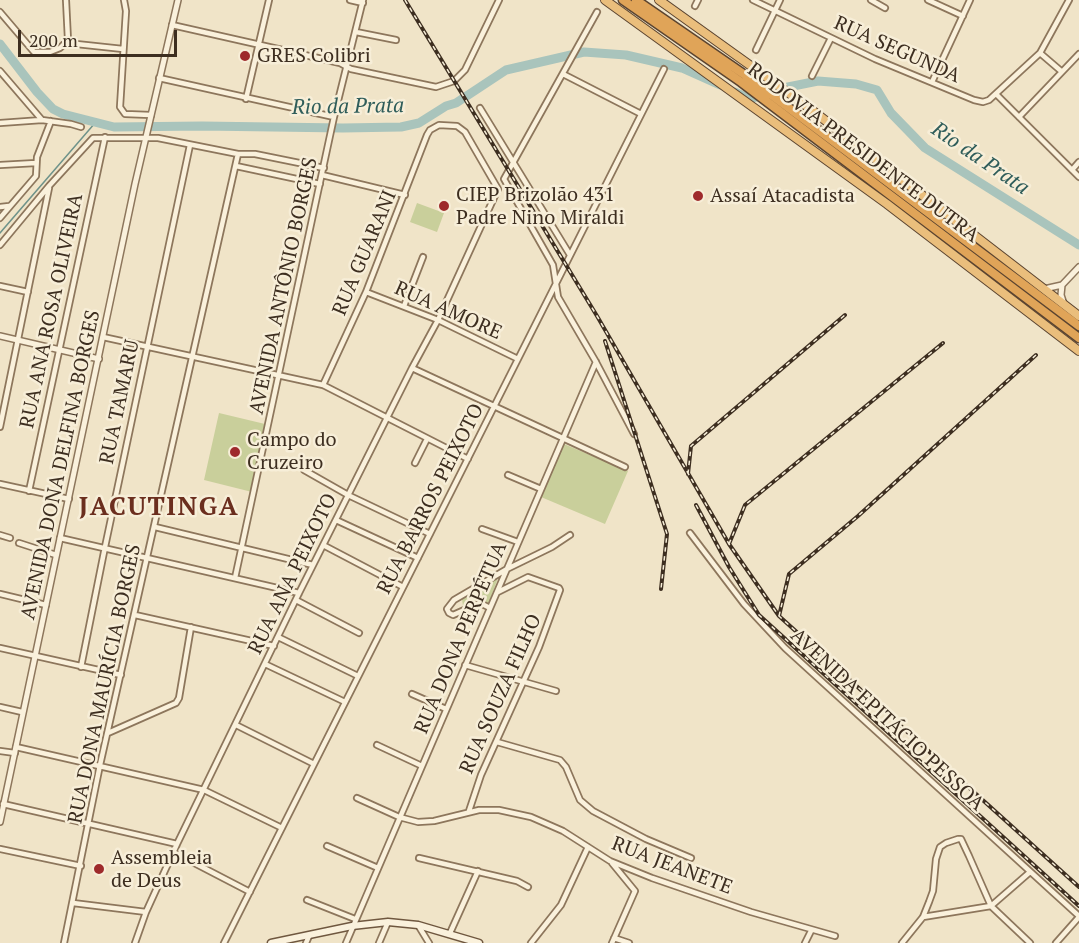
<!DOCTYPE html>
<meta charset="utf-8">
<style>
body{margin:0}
#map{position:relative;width:1079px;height:943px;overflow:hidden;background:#f0e4c8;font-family:"PT Serif",serif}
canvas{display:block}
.scale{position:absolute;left:18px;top:30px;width:159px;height:27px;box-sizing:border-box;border:3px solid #3d2e20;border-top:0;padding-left:8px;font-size:18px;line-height:21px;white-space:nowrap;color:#3d2e20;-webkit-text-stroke:4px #f7eed8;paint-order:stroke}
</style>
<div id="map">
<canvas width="1079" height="943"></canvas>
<div class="scale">200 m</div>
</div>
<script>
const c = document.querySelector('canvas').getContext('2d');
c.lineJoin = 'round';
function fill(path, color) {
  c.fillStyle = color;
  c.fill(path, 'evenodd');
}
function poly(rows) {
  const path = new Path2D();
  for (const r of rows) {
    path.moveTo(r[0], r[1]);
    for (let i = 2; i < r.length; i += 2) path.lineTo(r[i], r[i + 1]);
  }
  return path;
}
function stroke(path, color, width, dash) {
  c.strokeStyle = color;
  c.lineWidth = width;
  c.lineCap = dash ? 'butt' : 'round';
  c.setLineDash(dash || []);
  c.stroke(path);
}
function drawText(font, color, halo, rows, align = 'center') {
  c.font = font + ' "PT Serif",serif';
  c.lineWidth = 5;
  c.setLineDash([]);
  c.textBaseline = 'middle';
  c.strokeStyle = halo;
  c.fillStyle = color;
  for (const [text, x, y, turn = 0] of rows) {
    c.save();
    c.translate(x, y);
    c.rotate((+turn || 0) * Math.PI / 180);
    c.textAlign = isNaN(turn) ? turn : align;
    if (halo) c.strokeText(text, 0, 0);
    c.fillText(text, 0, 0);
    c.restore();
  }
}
fill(poly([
 [417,203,444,213,437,232,410,222],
 [219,413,265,424,252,492,204,480],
 [564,444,628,471,605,524,541,497],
 [498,578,488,605,481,602,466,607,463,606,462,599]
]), '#c9cf9b');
stroke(poly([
 [0,233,95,123]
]), '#6f938a', 1.5);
stroke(poly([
 [0,44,37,92,53,109,63,114,114,127,202,126,343,128,401,127,419,123,446,106,456,103,506,70,584,52,626,55,682,68,720,85],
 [735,92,750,99,783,88,818,81,856,84,877,90,891,113,925,148,1079,245]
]), '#a9c4bc', 9);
const minor = poly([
 [124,0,126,11,120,107,125,114,151,115],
 [350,0,363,3],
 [753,0,875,59,974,100,983,102,989,100,1040,53,1069,0],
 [871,0,885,8],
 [928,0,963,16],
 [695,6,698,0],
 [0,12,34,52,50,52,60,48,68,40,66,0],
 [597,12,504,179,553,265,558,297,596,362,634,434],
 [172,25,340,63,351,69,436,87,454,81,465,70,499,0],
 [356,32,396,40],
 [67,43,123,49],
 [756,50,780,0],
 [1040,53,1061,71],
 [0,71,42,120],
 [563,74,641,114],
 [812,76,831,38],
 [159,78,334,117],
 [932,82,970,0],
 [996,94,1079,177],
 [246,99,269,0],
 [480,108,570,255],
 [1019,117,1079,54],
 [0,123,42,120,71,124,81,127],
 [0,165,36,163],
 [236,166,320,184],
 [1072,170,1079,162],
 [322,175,405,195],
 [0,207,9,206],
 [0,218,36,176,37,157,51,121],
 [0,245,49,186,93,138,158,138,238,154,255,154,324,168],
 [0,286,28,292],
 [366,292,438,320,518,359],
 [404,306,423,257],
 [103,337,323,385,468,459],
 [412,368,625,467],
 [0,427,49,188],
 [415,463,427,439],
 [304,470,348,495,430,534],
 [508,475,541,489],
 [0,484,69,499],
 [29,491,105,137],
 [336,520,418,558],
 [155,527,313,565],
 [482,529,518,542],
 [690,533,744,604,785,648,1079,916],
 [0,535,10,538],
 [60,538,299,593],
 [19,543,56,555],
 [323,545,403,587],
 [235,578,334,117,363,0],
 [0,594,46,605],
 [296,600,359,633],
 [490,608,480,603,453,615,449,613,447,609,454,600,507,569,552,547,570,535],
 [135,615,274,646],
 [278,637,358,676],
 [0,648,121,675],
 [265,664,345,702],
 [465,665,556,691],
 [81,667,105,547,190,145],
 [412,694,446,709],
 [0,707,22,712],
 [236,725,314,764],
 [108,733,176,703,179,698,191,627],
 [497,742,560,760,566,767,580,800,593,811,646,839,691,858],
 [377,745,422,766],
 [16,747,204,790,282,828],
 [0,751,15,753],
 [357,798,399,817,418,822,434,821,479,810,499,810,531,817,563,831,610,861,652,878,751,912,835,936],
 [3,804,177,844],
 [469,811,481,775,539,647,560,590,559,588,528,577,498,592],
 [327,846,378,868],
 [0,849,81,866],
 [173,852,250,892],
 [419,858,517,881,528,887],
 [612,863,635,891,612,943],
 [307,900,355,919],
 [73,903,146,912],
 [923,917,991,906,1030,872],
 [418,925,429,943],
 [450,933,478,871],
 [614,938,629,943],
 [64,943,100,765,238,154],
 [135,943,146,912,177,844,299,593,412,368,438,320,498,189,465,132,457,126,439,125,430,130,427,135,366,292,323,385],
 [224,943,664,69],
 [306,943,309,936],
 [346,943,596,362],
 [379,943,388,922],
 [531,943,561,905,588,847],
 [805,943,811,931],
 [902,943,923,917,929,902,933,891,936,859,940,847,946,843,958,839,961,839,969,856,991,906,1030,943],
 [1056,943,1079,917]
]);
const tertiary = poly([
 [1062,285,1061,295,1064,304],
 [1044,289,1062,285,1079,267],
 [0,336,99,359],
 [0,822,135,184,178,0]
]);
const secondary = poly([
 [271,943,352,926,388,922,418,925,479,943]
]);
const trunk = poly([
 [605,0,887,204,1079,351],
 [659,0,804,104,1079,316]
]);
const motorway = poly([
 [623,0,741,82,1079,338],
 [636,0,745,75,1079,326]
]);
stroke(minor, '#8d765c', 8);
stroke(tertiary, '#8d765c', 8);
stroke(secondary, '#6f573f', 9);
stroke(trunk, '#5b4430', 10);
stroke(motorway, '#5b4430', 11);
stroke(minor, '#faf1dc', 4.5);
stroke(tertiary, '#faf1dc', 5);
stroke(secondary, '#faf1dc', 6);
stroke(trunk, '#eabe7c', 8);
stroke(motorway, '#e0a458', 8);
const rail = poly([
 [405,0,597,316,729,544,779,616,1079,887],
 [605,341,667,534,661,589],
 [688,474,691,446,845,315],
 [696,505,729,567,759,615,1079,906],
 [729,544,745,505,943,343],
 [779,616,789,574,858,516,1036,355]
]);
stroke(rail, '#3d2e20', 4);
stroke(rail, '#f7eed8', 1.5, [4.5]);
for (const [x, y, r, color] of [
 [245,56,6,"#9e2a2b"],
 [698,196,6,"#9e2a2b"],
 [444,206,6,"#9e2a2b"],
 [235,452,6,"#9e2a2b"],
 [99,869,6,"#9e2a2b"]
]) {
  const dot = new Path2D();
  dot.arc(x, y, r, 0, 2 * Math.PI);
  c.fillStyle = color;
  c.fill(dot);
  stroke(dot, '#f7eed8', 2);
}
drawText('20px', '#3d2e20', '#f7eed8', [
 ["RUA SEGUNDA",897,50,24],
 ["RODOVIA PRESIDENTE DUTRA",863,153,37],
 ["RUA GUARANI",365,253,-67],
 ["AVENIDA ANTÔNIO BORGES",284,286,-78],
 ["RUA ANA ROSA OLIVEIRA",52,311,-78],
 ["RUA AMORE",448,311,24],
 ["RUA TAMARU",120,402,-78],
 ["AVENIDA DONA DELFINA BORGES",61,465,-78],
 ["RUA BARROS PEIXOTO",431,499,-63],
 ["RUA ANA PEIXOTO",293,574,-64],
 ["RUA DONA PERPÉTUA",461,638,-67],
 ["RUA DONA MAURÍCIA BORGES",105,684,-78],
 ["RUA SOUZA FILHO",501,694,-66],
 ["AVENIDA EPITÁCIO PESSOA",887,720,43],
 ["RUA JEANETE",672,866,21]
]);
drawText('20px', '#3d2e20', '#f7eed8', [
 ["GRES Colibri",257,56],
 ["CIEP Brizolão 431",456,195],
 ["Padre Nino Miraldi",456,218],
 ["Assaí Atacadista",710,196],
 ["Campo do",247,440],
 ["Cruzeiro",247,463],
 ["Assembleia",111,858],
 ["de Deus",111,881]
], 'left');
drawText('italic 21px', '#2f5d5a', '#f7eed8', [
 ["Rio da Prata",348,107,-1],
 ["Rio da Prata",980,159,34]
]);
c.letterSpacing = '1.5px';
drawText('bold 26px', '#6b2e1e', '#f7eed8', [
 ["JACUTINGA",159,508]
]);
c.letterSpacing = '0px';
</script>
